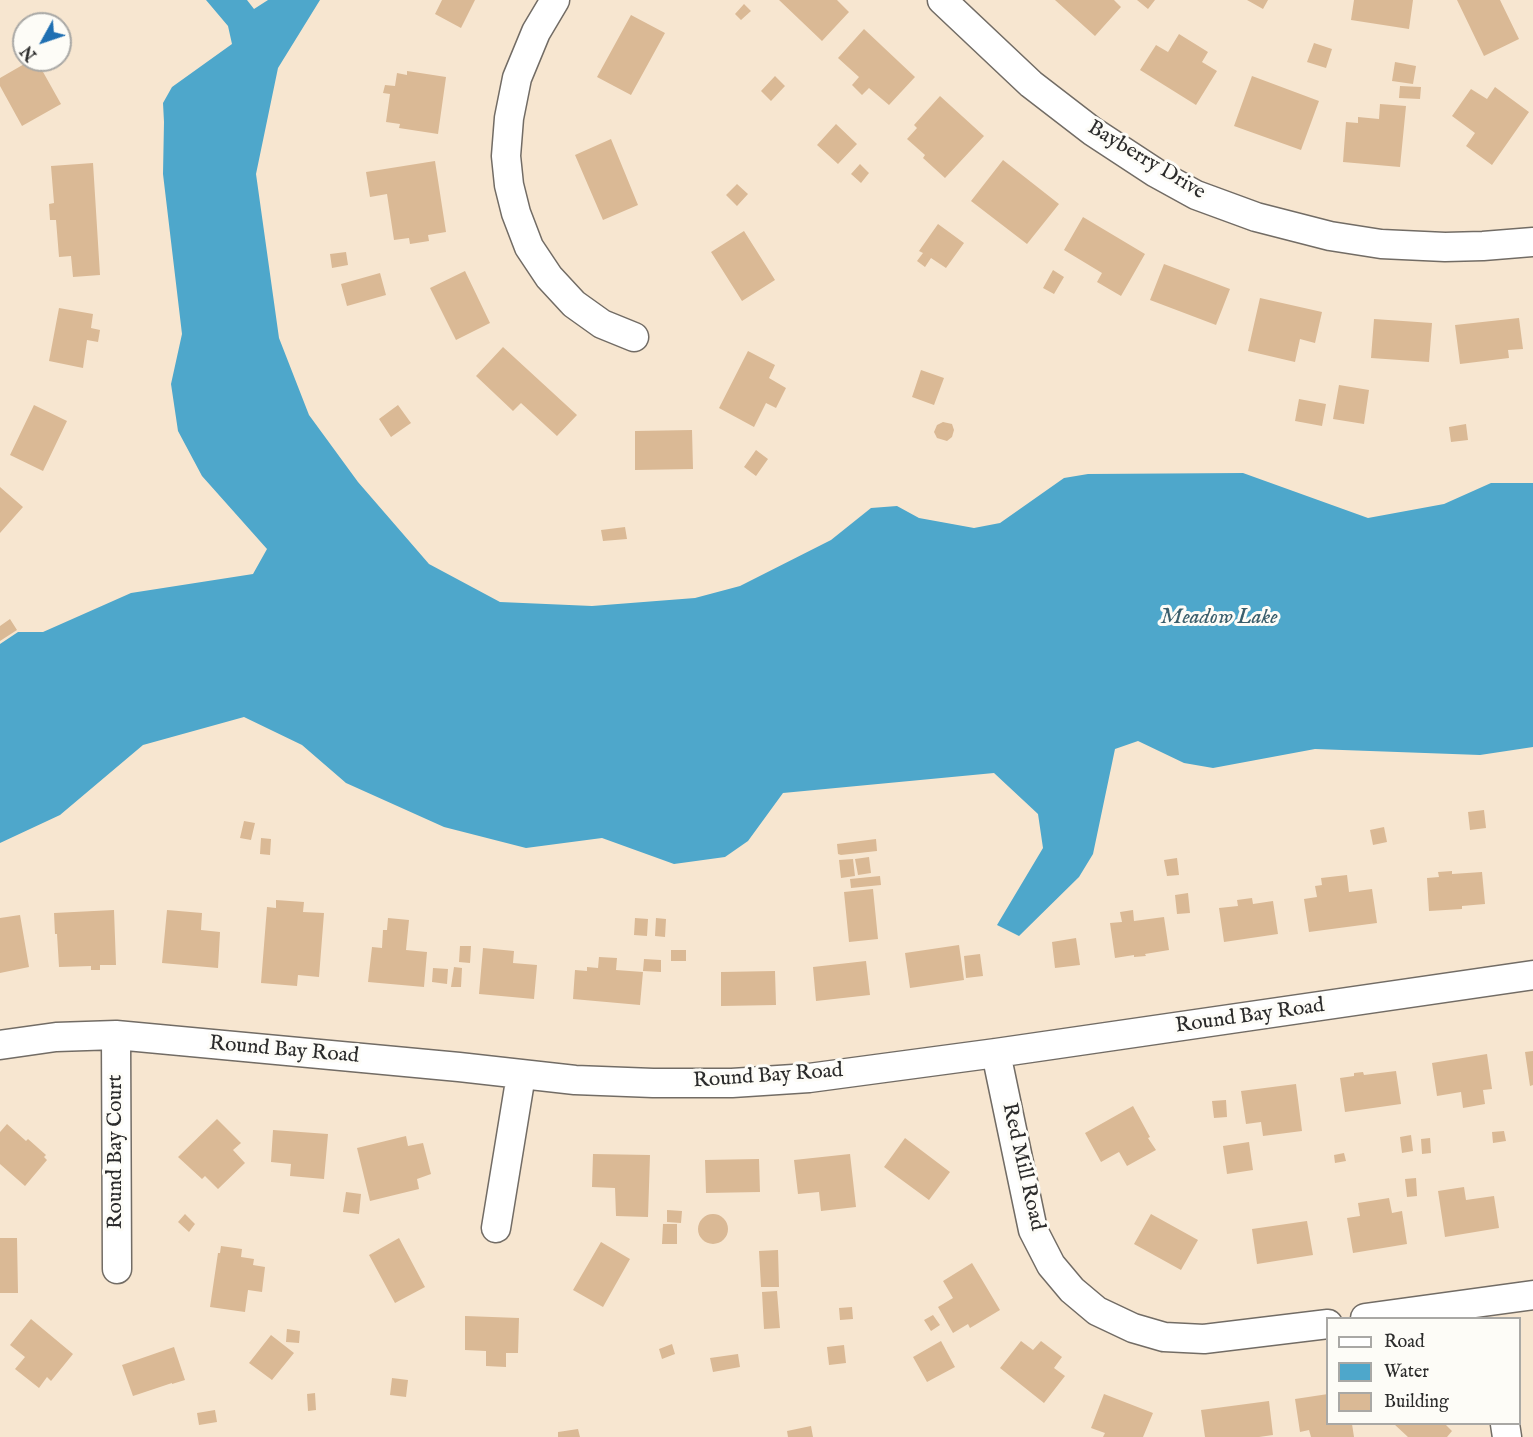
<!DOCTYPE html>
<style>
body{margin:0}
#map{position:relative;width:1533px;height:1437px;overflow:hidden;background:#f7e6d0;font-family:"IM FELL English",serif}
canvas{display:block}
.legend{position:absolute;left:1326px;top:1317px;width:195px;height:108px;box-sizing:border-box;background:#fdfcf7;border:2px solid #a9a8a5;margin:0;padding:8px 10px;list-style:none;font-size:18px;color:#2b2b2b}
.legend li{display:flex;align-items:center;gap:12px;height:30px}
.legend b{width:30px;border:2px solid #a9a8a5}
.north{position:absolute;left:12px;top:12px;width:60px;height:60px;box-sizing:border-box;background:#fdfcf7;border:2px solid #a9a8a5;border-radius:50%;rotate:230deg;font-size:16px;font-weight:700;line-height:24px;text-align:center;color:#2b2b2b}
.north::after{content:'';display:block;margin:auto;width:21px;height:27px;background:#1f6fb2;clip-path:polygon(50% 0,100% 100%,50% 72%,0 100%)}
</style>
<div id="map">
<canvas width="1533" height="1437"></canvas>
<ul class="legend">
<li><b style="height:8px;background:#fff"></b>Road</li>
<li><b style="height:16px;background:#4ea7cb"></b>Water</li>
<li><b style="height:16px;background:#dab995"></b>Building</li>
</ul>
<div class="north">N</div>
</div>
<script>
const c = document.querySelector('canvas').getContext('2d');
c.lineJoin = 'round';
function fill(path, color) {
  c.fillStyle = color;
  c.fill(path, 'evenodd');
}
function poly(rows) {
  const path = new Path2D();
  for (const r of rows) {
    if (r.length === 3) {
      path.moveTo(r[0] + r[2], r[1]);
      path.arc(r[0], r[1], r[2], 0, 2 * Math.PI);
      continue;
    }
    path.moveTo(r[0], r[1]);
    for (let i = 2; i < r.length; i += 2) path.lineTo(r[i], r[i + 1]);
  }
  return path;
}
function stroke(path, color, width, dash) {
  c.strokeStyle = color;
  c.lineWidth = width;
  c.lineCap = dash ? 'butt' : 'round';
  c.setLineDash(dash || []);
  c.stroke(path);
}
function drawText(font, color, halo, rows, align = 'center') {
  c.font = font + ' "IM FELL English",serif';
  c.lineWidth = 6;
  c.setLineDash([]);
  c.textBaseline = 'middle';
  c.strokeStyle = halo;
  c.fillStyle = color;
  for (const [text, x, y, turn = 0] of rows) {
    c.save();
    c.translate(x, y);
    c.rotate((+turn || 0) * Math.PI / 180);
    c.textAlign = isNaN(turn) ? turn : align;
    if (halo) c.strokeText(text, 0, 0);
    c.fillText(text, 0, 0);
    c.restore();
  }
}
fill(poly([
 [206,0,247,0,254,9,268,0,320,0,278,68,256,174,279,338,309,415,358,482,429,564,500,602,592,606,695,598,740,586,831,540,871,508,897,506,919,518,974,528,1000,523,1064,478,1088,474,1243,473,1368,518,1444,504,1491,483,1533,483,1533,747,1480,755,1315,749,1213,768,1184,763,1138,741,1115,749,1093,854,1079,877,1019,936,997,925,1043,848,1038,814,994,773,783,793,748,841,725,857,674,864,602,838,526,848,444,827,346,783,302,745,244,717,143,745,60,815,0,843,0,644,18,632,43,632,131,593,253,574,267,549,202,476,178,431,171,384,182,334,163,174,164,122,163,103,172,87,232,44,228,26]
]), '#4ea7cb');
fill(poly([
 [442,0,475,0,461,28,435,14],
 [779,0,837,0,849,12,822,41],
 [1055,0,1114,0,1121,7,1095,36],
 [1137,0,1155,0,1148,9],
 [1247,0,1268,0,1263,9],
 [1354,0,1413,0,1409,29,1351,20],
 [1457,0,1500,0,1519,39,1484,56],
 [744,4,751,11,741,20,735,14],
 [631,15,665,33,631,95,597,77],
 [864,29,915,77,889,105,869,88,862,95,852,85,859,77,838,58],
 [1179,34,1208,52,1202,62,1217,71,1196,105,1140,70,1156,45,1168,52],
 [1314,43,1332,49,1326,68,1307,62],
 [1395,62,1416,66,1413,84,1392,81],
 [26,63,30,68,38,63,61,104,22,126,0,86,0,78],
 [407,71,446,77,438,134,399,128,400,124,386,122,390,94,383,93,385,85,395,86,397,73,407,75],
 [775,76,785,86,771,101,761,91],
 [1252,76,1319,101,1301,150,1234,126],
 [1400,86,1421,87,1420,99,1399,98],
 [1495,87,1529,112,1492,165,1466,146,1475,133,1452,116,1471,89,1487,99],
 [940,96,984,136,945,178,923,158,925,155,907,139,917,128,914,125],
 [1380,104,1406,106,1400,167,1343,162,1346,122,1358,123,1358,117,1379,119],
 [836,124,857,144,838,164,817,145],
 [611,139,638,205,603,220,575,155],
 [1003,160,1059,204,1027,244,971,201],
 [435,161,446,232,428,235,429,241,410,244,409,238,394,240,387,194,370,197,366,172],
 [93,163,100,275,73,277,71,256,59,257,56,220,50,220,49,204,54,203,51,166],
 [860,164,869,173,861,183,851,174],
 [737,184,748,194,737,206,726,195],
 [1083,217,1145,254,1121,296,1097,282,1102,273,1064,250],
 [938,224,964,243,946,268,931,258,925,267,917,261,923,253,919,251],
 [744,231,775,280,742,301,711,252],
 [346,252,348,265,332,268,330,254],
 [1164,264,1230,289,1216,325,1150,300],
 [1053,270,1064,277,1054,294,1043,288],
 [465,271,490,323,456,340,430,288],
 [380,273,386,295,347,306,341,284],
 [1260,298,1322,312,1315,343,1300,339,1295,362,1248,351],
 [59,308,93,314,91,328,100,330,98,342,87,340,83,368,49,361],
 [1519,318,1523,349,1508,350,1509,358,1460,364,1455,325],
 [1374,319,1432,323,1429,362,1371,358],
 [503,347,577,415,557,436,521,403,513,411,476,376],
 [748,351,775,365,769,378,786,388,776,408,766,403,754,427,719,408],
 [921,370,944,378,934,405,912,397],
 [1339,385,1369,390,1364,424,1333,419],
 [1299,399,1326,404,1322,426,1295,421],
 [34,405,67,421,43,471,10,455],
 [398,405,411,423,391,437,379,419],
 [943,422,952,424,954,430,952,437,947,441,937,438,934,432,937,425],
 [1466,424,1468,440,1451,442,1449,427],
 [692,430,693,469,635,470,635,431],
 [756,450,768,459,756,476,744,467],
 [0,487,23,507,0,533],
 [625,527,627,539,603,541,601,530],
 [10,619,17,630,0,641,0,626],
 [1484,810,1486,828,1470,830,1468,812],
 [244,821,255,823,251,840,240,838],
 [1384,827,1387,842,1373,845,1370,830],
 [261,838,271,839,270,855,260,854],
 [876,839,877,851,841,855,838,854,837,844],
 [869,857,871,873,858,875,855,859],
 [1177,858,1179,875,1167,876,1164,860],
 [853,859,855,876,841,878,839,860],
 [1452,871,1452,874,1482,872,1485,904,1462,906,1462,909,1429,911,1427,878,1439,877,1438,872],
 [1347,875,1349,892,1372,889,1377,923,1309,932,1304,899,1317,897,1315,886,1322,885,1321,878],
 [880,876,881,885,851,888,850,879],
 [873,889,878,939,849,942,844,892],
 [1188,893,1190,913,1177,914,1175,895],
 [1252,898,1253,904,1273,901,1278,934,1224,942,1219,908,1238,906,1237,900],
 [276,900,304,902,303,912,324,913,319,977,298,975,297,986,261,983,267,907,276,908],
 [114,910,116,965,100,965,100,970,91,970,91,966,59,967,57,934,55,934,54,913],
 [167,910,202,913,201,930,220,932,218,968,162,963],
 [1133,910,1134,921,1164,917,1169,950,1145,954,1146,956,1134,957,1134,955,1115,958,1110,923,1122,922,1120,912],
 [20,915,29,967,0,973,0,918],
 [388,918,409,920,406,950,427,952,424,987,368,982,372,947,382,948,383,930,387,930],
 [635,918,648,919,647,936,634,935],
 [656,918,666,919,665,937,655,936],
 [1076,938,1080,965,1055,968,1052,942],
 [959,945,964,980,910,988,905,953],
 [460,946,471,946,470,963,459,962],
 [483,948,514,951,513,963,537,965,534,999,479,994],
 [671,950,686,950,686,961,671,961],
 [980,954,983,976,966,978,964,956],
 [599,957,617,958,616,970,643,972,640,1005,573,999,575,970,587,971,587,967,598,968],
 [644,959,661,960,661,972,643,971],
 [866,961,870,995,816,1001,813,967],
 [454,967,462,968,461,987,451,987],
 [433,968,448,969,447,984,432,982],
 [775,971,776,1005,721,1006,721,972],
 [1533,1051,1533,1085,1530,1086,1525,1052],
 [1487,1054,1492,1089,1483,1090,1485,1104,1463,1108,1461,1092,1437,1096,1432,1063],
 [1396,1071,1401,1104,1345,1112,1340,1078,1354,1076,1354,1073,1363,1072,1364,1075],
 [1296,1084,1302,1131,1263,1136,1261,1122,1246,1124,1241,1091],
 [1226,1100,1227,1117,1214,1118,1212,1101],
 [1133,1106,1150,1137,1148,1138,1156,1150,1127,1166,1119,1152,1101,1162,1085,1133],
 [217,1119,241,1143,233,1150,245,1163,218,1189,205,1176,202,1179,178,1157],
 [7,1124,26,1141,28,1139,46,1155,44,1157,47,1160,25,1186,0,1164,0,1132],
 [273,1130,328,1134,324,1179,290,1176,291,1164,271,1162],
 [1504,1131,1506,1141,1493,1143,1492,1132],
 [1411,1135,1413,1151,1402,1153,1400,1137],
 [406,1136,408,1146,423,1143,431,1174,417,1179,419,1189,370,1201,357,1148],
 [905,1138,950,1172,929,1200,884,1167],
 [1430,1138,1431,1153,1422,1154,1421,1139],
 [1249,1142,1253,1170,1227,1174,1223,1146],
 [1344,1153,1346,1161,1335,1163,1334,1155],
 [593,1154,650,1155,648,1217,616,1216,615,1188,592,1187],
 [850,1154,856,1207,821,1211,819,1192,798,1194,794,1160],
 [759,1159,760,1192,706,1193,705,1160],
 [1416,1178,1417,1196,1407,1197,1405,1179],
 [1464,1187,1466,1200,1494,1196,1499,1228,1445,1237,1438,1191],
 [346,1192,361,1194,359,1214,343,1212],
 [1389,1198,1392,1213,1402,1211,1407,1244,1353,1253,1347,1218,1360,1216,1358,1203],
 [667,1210,682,1211,681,1223,667,1222],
 [713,1229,15],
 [185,1214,195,1224,189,1232,178,1222],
 [1151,1214,1198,1240,1181,1270,1134,1244],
 [1307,1221,1313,1255,1257,1264,1252,1229],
 [663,1224,677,1224,677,1244,662,1244],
 [0,1238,17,1238,18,1293,0,1293],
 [399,1238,425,1287,395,1303,369,1255],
 [601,1242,630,1259,603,1307,573,1290],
 [221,1246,242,1249,241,1257,254,1259,253,1265,265,1267,262,1292,248,1290,245,1312,210,1307,218,1253,220,1253],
 [778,1250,779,1287,761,1287,759,1251],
 [972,1263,1000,1310,970,1328,968,1324,953,1333,938,1307,953,1298,943,1281],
 [777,1291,780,1328,764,1329,762,1292],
 [852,1307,853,1319,840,1320,839,1308],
 [933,1315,940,1325,931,1331,924,1320],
 [465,1316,519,1318,518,1353,506,1353,506,1367,486,1366,486,1351,465,1350],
 [31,1319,73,1354,51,1381,47,1377,39,1388,15,1369,25,1357,10,1345],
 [287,1329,300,1331,299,1343,286,1342],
 [271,1335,294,1353,272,1380,249,1363],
 [941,1341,955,1367,927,1382,913,1357],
 [1021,1341,1033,1350,1041,1341,1062,1357,1054,1368,1065,1376,1044,1403,1000,1368],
 [672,1344,675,1354,662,1359,659,1349],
 [844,1345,846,1363,829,1365,827,1347],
 [174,1347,185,1380,172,1384,172,1383,133,1396,122,1365],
 [738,1354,740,1367,713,1372,710,1358],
 [392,1378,408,1380,406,1397,390,1395],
 [315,1393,316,1410,308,1411,307,1394],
 [1104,1394,1153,1413,1143,1437,1103,1437,1105,1433,1091,1428],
 [1328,1394,1328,1424,1352,1424,1354,1437,1311,1437,1309,1430,1300,1432,1295,1399],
 [1269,1401,1273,1435,1259,1437,1205,1437,1201,1410],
 [215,1410,217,1422,199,1425,197,1413],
 [1394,1424,1445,1424,1452,1431,1447,1437,1408,1437],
 [811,1426,813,1437,788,1437,787,1431],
 [578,1429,580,1437,558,1437,558,1432]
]), '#dab995');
const minor = poly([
 [555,0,536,32,517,78,509,118,506,156,509,185,516,213,529,247,549,277,574,304,602,324,634,337],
 [942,0,1031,84,1092,131,1156,173,1196,195,1256,217,1330,236,1381,244,1445,247,1483,246,1533,242],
 [116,1035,117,1269],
 [0,1045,56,1037,116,1035,459,1067,575,1080,653,1083,732,1083,809,1078,996,1053,1533,975],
 [996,1053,1033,1230,1051,1265,1072,1290,1097,1311,1133,1328,1164,1337,1204,1339,1328,1324],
 [496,1228,521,1075],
 [1365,1318,1533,1295],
 [1505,1424,1507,1437]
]);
stroke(minor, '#726c65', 31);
stroke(minor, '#fff', 28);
drawText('21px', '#2b2b2b', '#fdfcf7', [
 ["Bayberry Drive",1146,161,31],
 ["Round Bay Road",1250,1017,-8],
 ["Round Bay Road",284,1051,5],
 ["Round Bay Road",768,1077,-4],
 ["Round Bay Court",117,1152,-90],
 ["Red Mill Road",1022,1167,77]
]);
drawText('italic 22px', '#395d6b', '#fdfcf7', [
 ["Meadow Lake",1219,618]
]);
</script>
